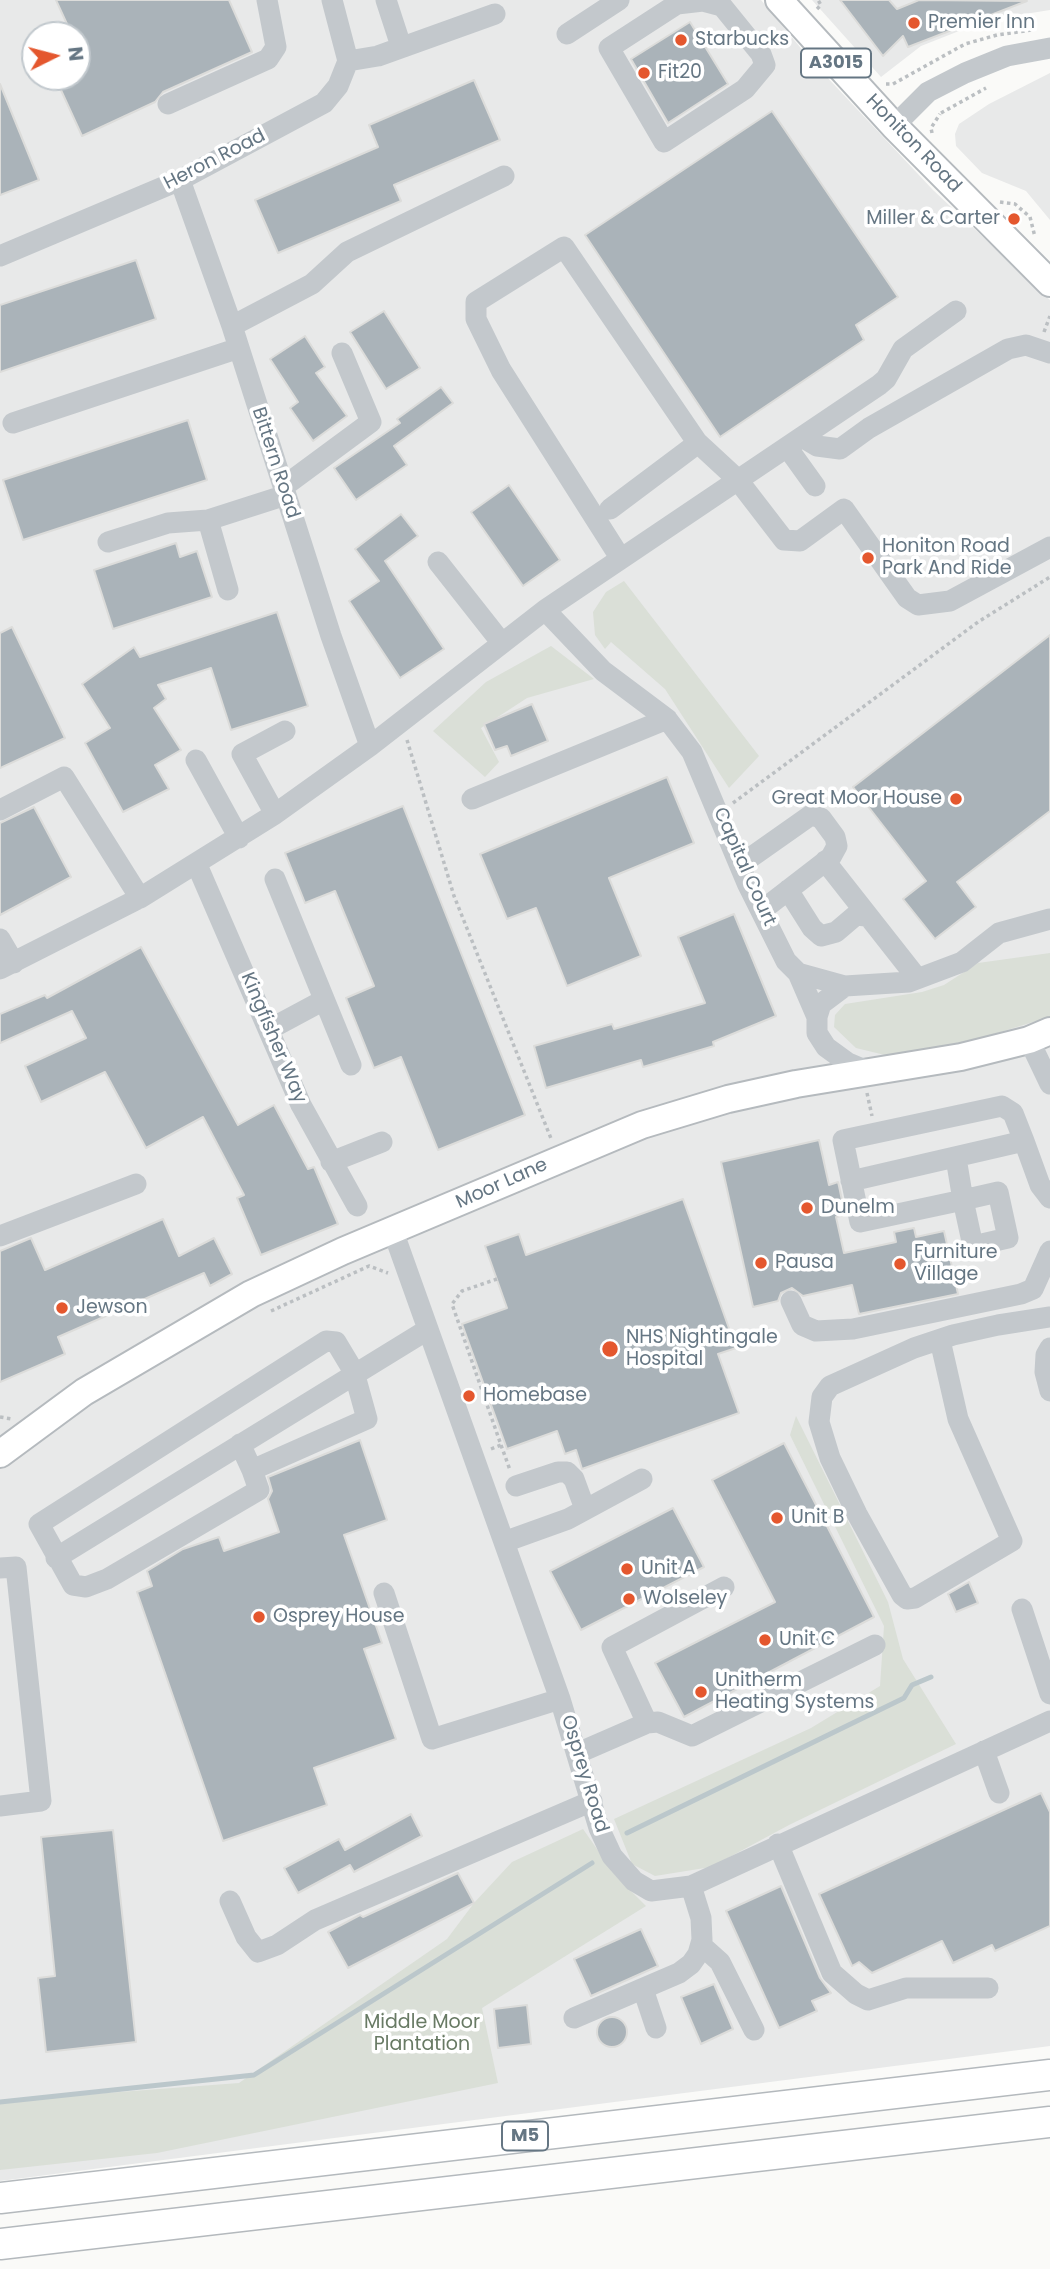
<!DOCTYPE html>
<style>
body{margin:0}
#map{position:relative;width:1050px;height:2269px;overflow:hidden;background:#fafaf8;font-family:Poppins,sans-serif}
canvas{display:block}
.north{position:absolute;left:21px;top:21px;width:70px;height:70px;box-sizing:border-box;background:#fff;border:2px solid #c1c8cd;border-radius:50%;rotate:84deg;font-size:19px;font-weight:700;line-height:28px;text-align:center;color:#657683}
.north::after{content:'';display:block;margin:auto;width:24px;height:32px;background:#e4572e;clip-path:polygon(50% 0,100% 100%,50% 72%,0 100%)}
</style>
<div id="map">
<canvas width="1050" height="2269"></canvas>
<div class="north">N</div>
</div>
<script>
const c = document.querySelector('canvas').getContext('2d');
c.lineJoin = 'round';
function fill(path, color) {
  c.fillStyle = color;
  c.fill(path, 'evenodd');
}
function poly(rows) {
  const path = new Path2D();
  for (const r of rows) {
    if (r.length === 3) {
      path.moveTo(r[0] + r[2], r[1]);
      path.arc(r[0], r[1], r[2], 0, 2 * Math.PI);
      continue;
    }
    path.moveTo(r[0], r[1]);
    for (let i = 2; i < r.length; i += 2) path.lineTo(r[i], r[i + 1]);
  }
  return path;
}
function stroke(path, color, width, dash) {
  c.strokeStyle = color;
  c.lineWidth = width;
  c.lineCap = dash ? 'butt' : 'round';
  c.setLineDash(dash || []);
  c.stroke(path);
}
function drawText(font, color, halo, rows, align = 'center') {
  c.font = font + ' Poppins,sans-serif';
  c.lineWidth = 7;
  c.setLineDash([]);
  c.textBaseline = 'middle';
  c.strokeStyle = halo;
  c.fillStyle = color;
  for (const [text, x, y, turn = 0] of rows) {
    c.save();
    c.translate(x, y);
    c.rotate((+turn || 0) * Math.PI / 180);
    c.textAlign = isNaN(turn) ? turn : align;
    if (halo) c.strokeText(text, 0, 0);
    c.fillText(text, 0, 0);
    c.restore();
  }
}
fill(poly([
 [0,0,761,0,809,58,933,190,1050,300,1050,2046,0,2181],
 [35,35,77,35,77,77,35,77],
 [812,0,1050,0,1050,10,987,20,921,46,881,77],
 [1050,73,1050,220,1026,191,982,173,956,146,955,134,959,124,989,104]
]), '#e8e9e9');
fill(poly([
 [624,581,759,756,729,788,665,689,611,642,605,649,595,635,593,612,606,592],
 [551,646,594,679,527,698,481,728,499,762,485,777,433,731,486,682],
 [1050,953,1050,1016,1043,1019,984,1037,893,1057,856,1048,834,1027,835,1015,845,1004,922,992,944,985,978,963],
 [796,1416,888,1602,903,1659,956,1744,789,1825,711,1867,655,1876,632,1864,614,1819,811,1728,880,1686,884,1626,790,1435],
 [583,1829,615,1875,646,1906,482,2008,498,2083,157,2153,0,2170,0,2101,239,2083,447,1939,474,1903,512,1862]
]), '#dadfd7');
stroke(poly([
 [627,1833,904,1698,912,1685,931,1677],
 [0,2102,254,2075,592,1863]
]), '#bbc7cb', 5);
const building = poly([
 [56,0,229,0,252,52,163,92,155,102,82,136,55,77,77,77,77,35,72,35,56,0],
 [840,0,889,0,897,9,919,0,1027,1,908,47,903,36,883,56,840,0],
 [690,22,728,84,668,123,631,59,690,22],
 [474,80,500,140,394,185,401,201,278,253,255,200,378,147,369,125,474,80],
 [0,84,39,180,0,195,0,84],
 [772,111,898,297,856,325,864,340,720,437,585,235,772,111],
 [136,260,156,319,0,372,0,305,136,260],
 [384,311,420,368,386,389,350,332,384,311],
 [305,336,325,367,316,373,347,416,313,441,290,408,298,402,270,359,305,336],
 [441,387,453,403,394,446,407,465,356,500,334,468,400,423,397,419,441,387],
 [188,420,207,480,23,540,3,480,188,420],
 [509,485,560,560,523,586,471,512,509,485],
 [401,514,418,536,385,561,444,649,400,678,349,601,379,581,355,549,401,514],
 [176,543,180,557,197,551,212,597,113,629,94,570,176,543],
 [277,612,308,706,231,730,211,668,158,685,166,699,154,708,181,750,155,765,169,789,123,812,85,743,110,728,82,684,134,647,140,657,277,612],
 [12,627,65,738,0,768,0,633,12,627],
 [1050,635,1050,811,957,882,976,907,935,939,903,899,926,881,853,787,1050,635],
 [532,704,548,741,511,756,507,746,495,750,484,724,532,704],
 [667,777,694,843,609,878,641,956,567,986,536,908,507,919,480,854,667,777],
 [403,806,525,1115,438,1150,401,1057,374,1068,346,998,374,986,335,891,305,903,285,853,403,806],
 [34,807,71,877,0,915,0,823,34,807],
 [734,914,776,1016,713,1042,714,1046,643,1067,641,1060,546,1088,534,1046,612,1024,614,1029,705,1003,678,937,734,914],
 [141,947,238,1125,274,1105,308,1169,314,1167,338,1224,261,1255,237,1198,244,1195,203,1117,146,1148,105,1072,41,1102,25,1066,86,1038,72,1011,0,1043,0,1014,45,995,47,998,141,947],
 [819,1140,829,1185,838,1182,839,1186,845,1215,836,1217,844,1253,896,1242,894,1232,914,1228,916,1237,944,1231,958,1294,859,1314,852,1285,803,1296,792,1288,781,1293,778,1301,753,1307,721,1162,819,1140],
 [683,1199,736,1348,718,1354,739,1413,582,1469,576,1450,565,1454,557,1431,507,1449,462,1324,507,1308,485,1246,519,1234,526,1255,683,1199],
 [163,1219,179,1256,214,1238,232,1274,210,1286,204,1273,58,1337,65,1354,0,1382,0,1251,31,1238,45,1270,163,1219],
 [360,1440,387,1520,344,1535,382,1643,364,1649,396,1739,314,1768,327,1805,223,1841,137,1592,152,1586,147,1571,183,1549,219,1537,224,1551,279,1532,268,1499,272,1491,268,1477,360,1440],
 [784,1443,874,1617,684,1717,655,1663,775,1602,712,1480,784,1443],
 [673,1508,704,1567,581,1630,550,1571,673,1508],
 [969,1582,978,1603,956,1612,948,1594,969,1582],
 [1041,1793,1050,1812,1050,1926,995,1951,992,1945,953,1963,942,1941,872,1973,859,1962,852,1966,819,1894,1041,1793],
 [411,1814,422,1836,354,1872,350,1865,298,1893,284,1868,339,1839,345,1850,411,1814],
 [113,1830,136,2042,46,2052,38,1978,55,1976,41,1837,113,1830],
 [458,1873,474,1903,348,1968,328,1932,360,1915,363,1917,458,1873],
 [781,1886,820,1978,831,1993,812,2001,817,2011,779,2028,726,1911,781,1886],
 [641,1929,658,1966,591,1996,574,1959,641,1929],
 [714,1984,733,2029,701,2044,681,1997,714,1984],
 [527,2005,531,2044,498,2048,494,2009,527,2005],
 [612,2032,15]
]);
fill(building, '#aab3b9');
stroke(building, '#dcdcda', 2);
const major = poly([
 [779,0,894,126,1050,283],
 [0,1454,84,1392,251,1294,343,1251,642,1125,728,1099,796,1084,961,1057,1029,1040,1050,1031]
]);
const highway = poly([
 [0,2198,1050,2075],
 [0,2244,1050,2122]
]);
stroke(major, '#b5babe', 30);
stroke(highway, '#b4b9bd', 33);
stroke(poly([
 [817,9,821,5,818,0],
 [886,84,893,84,965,44,997,35,1031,30],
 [941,113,986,88],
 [932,133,931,128,940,114],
 [1000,202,1015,204,1030,217,1035,237],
 [1044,332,1050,316],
 [407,740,454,896,552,1141],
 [733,803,978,622,1050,577],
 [867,1093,872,1116],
 [271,1311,369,1266,388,1273],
 [0,1417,12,1419],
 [501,1445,510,1470],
 [491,1449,501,1445,452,1304,462,1291,497,1279]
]), '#bbbfc2', 3.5, [3.5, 3.5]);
stroke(poly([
 [386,0,401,46],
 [703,1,722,6,761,54,765,65,745,89,664,142,609,48,677,4,703,1],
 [567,34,619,0],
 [348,61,378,56,495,14],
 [168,104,268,59,276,47,267,0],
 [894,126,928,92,965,73,1007,56,1050,48],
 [180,180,232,326,331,636,370,746],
 [0,256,180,180,324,103,338,86,348,61,332,0],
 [232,326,312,284,347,252,504,176],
 [13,423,239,348],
 [802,437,817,446,840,449,869,428,1008,349,1026,345,1050,353],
 [787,447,815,486],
 [283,487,371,422,342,353],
 [610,509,698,443],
 [108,542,168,523,208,520],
 [621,559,501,370,476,319,476,302,564,247,697,442,737,479,784,540,800,541,844,509,907,598,918,605,950,601,1050,547],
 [438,562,501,642],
 [228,590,208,520,286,495],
 [545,610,603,671,667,719,692,752,747,883,786,961,798,973,817,1017],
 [196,760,239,838],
 [472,799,667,719],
 [0,810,64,777,140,898],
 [275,814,242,754,285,731],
 [825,861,917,978],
 [197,865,301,1105,357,1206],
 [740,865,811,815,821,818,835,837,837,846,831,857,761,911],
 [275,879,351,1065],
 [788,890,812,928,821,936,836,932,856,915,866,916],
 [0,939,14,963],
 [0,969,140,898,275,814,370,746,545,610,879,385,886,379,903,349,956,311],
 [798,973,845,986,909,982,962,962,999,933,1050,919],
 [845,986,821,1004,817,1017,817,1033,826,1047,848,1063,867,1071],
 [270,1029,324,1000],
 [1029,1040,1050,1084],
 [956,1158,963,1200,973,1246,1008,1238,998,1192,963,1200,860,1222,843,1140,1002,1106,1013,1113,1024,1141],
 [331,1162,382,1142],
 [851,1181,1024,1141,1040,1185,1050,1198],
 [393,1231,560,1699,599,1828,612,1856,634,1881,651,1891,691,1886,1050,1721],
 [0,1236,136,1184],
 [791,1301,802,1325,816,1331,853,1329,1021,1294,1033,1289,1050,1251],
 [940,1340,958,1419,1012,1541,915,1598,907,1599,902,1595,857,1514,830,1458,819,1422,822,1397,830,1386,914,1348,953,1335,998,1325,1050,1317],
 [1050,1348,1046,1355,1045,1372,1050,1391],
 [240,1444,252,1470,367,1419,354,1372,336,1342,326,1341,39,1524,73,1585,86,1587,107,1579,259,1490,252,1470],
 [516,1486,558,1472,567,1472,574,1479,585,1509],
 [504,1542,568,1519,642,1479],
 [56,1558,427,1330],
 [0,1568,16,1567,41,1801,0,1806],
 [384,1593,432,1739,560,1699],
 [1022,1609,1050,1694],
 [647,1723,612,1647,724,1587],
 [984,1751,999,1793],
 [578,1753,647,1723,658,1722,692,1736,875,1645],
 [778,1844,832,1973,856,1994,868,2000,906,1988,988,1988],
 [230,1901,246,1937,258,1952,277,1945,315,1920,592,1801],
 [701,1945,720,1962,754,2030],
 [643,1989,656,2028],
 [574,2018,679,1973,691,1964,698,1954,702,1940,701,1918,691,1886]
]), '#c3c8cc', 21);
stroke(major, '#fff', 26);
stroke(highway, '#fff', 30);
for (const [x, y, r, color] of [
 [914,23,7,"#e4572e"],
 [681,40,7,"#e4572e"],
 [644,73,7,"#e4572e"],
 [1014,219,7,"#e4572e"],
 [868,558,7,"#e4572e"],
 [956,799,7,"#e4572e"],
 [807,1208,7,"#e4572e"],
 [761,1263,7,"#e4572e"],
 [900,1264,7,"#e4572e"],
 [62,1308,7,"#e4572e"],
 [610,1349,9,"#e4572e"],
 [469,1396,7,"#e4572e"],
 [777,1518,7,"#e4572e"],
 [627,1569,7,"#e4572e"],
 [629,1599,7,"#e4572e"],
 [259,1617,7,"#e4572e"],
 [765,1640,7,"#e4572e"],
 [701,1692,7,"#e4572e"]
]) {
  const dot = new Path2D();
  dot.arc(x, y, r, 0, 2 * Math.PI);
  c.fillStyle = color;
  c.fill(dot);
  stroke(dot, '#fff', 2.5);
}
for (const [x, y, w] of [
 [836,63,70],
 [525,2136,46]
]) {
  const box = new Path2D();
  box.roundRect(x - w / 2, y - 14.5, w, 29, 5);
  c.fillStyle = '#fff';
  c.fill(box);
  stroke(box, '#657683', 2);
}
drawText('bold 18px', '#657683', null, [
 ["A3015",836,63],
 ["M5",525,2136]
]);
drawText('19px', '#657683', '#fff', [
 ["Premier Inn",928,23],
 ["Starbucks",695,40],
 ["Fit20",658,73],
 ["Miller & Carter",1000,219,"right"],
 ["Honiton Road",882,547],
 ["Park And Ride",882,569],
 ["Great Moor House",942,799,"right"],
 ["Dunelm",821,1208],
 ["Furniture",914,1253],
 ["Village",914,1275],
 ["Pausa",775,1263],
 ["Jewson",76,1308],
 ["NHS Nightingale",626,1338],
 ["Hospital",626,1360],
 ["Homebase",483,1396],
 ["Unit B",791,1518],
 ["Unit A",641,1569],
 ["Wolseley",643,1599],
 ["Osprey House",273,1617],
 ["Unit C",779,1640],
 ["Unitherm",715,1681],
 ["Heating Systems",715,1703]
], 'left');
drawText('19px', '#657683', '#fff', [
 ["Honiton Road",913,144,46],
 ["Heron Road",215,160,-27],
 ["Bittern Road",275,463,72],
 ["Capital Court",744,867,66],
 ["Kingfisher Way",273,1038,67],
 ["Moor Lane",502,1184,-24],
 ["Osprey Road",584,1774,73]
]);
drawText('19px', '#687a64', '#fff', [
 ["Middle Moor",422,2023],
 ["Plantation",422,2045]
]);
</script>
